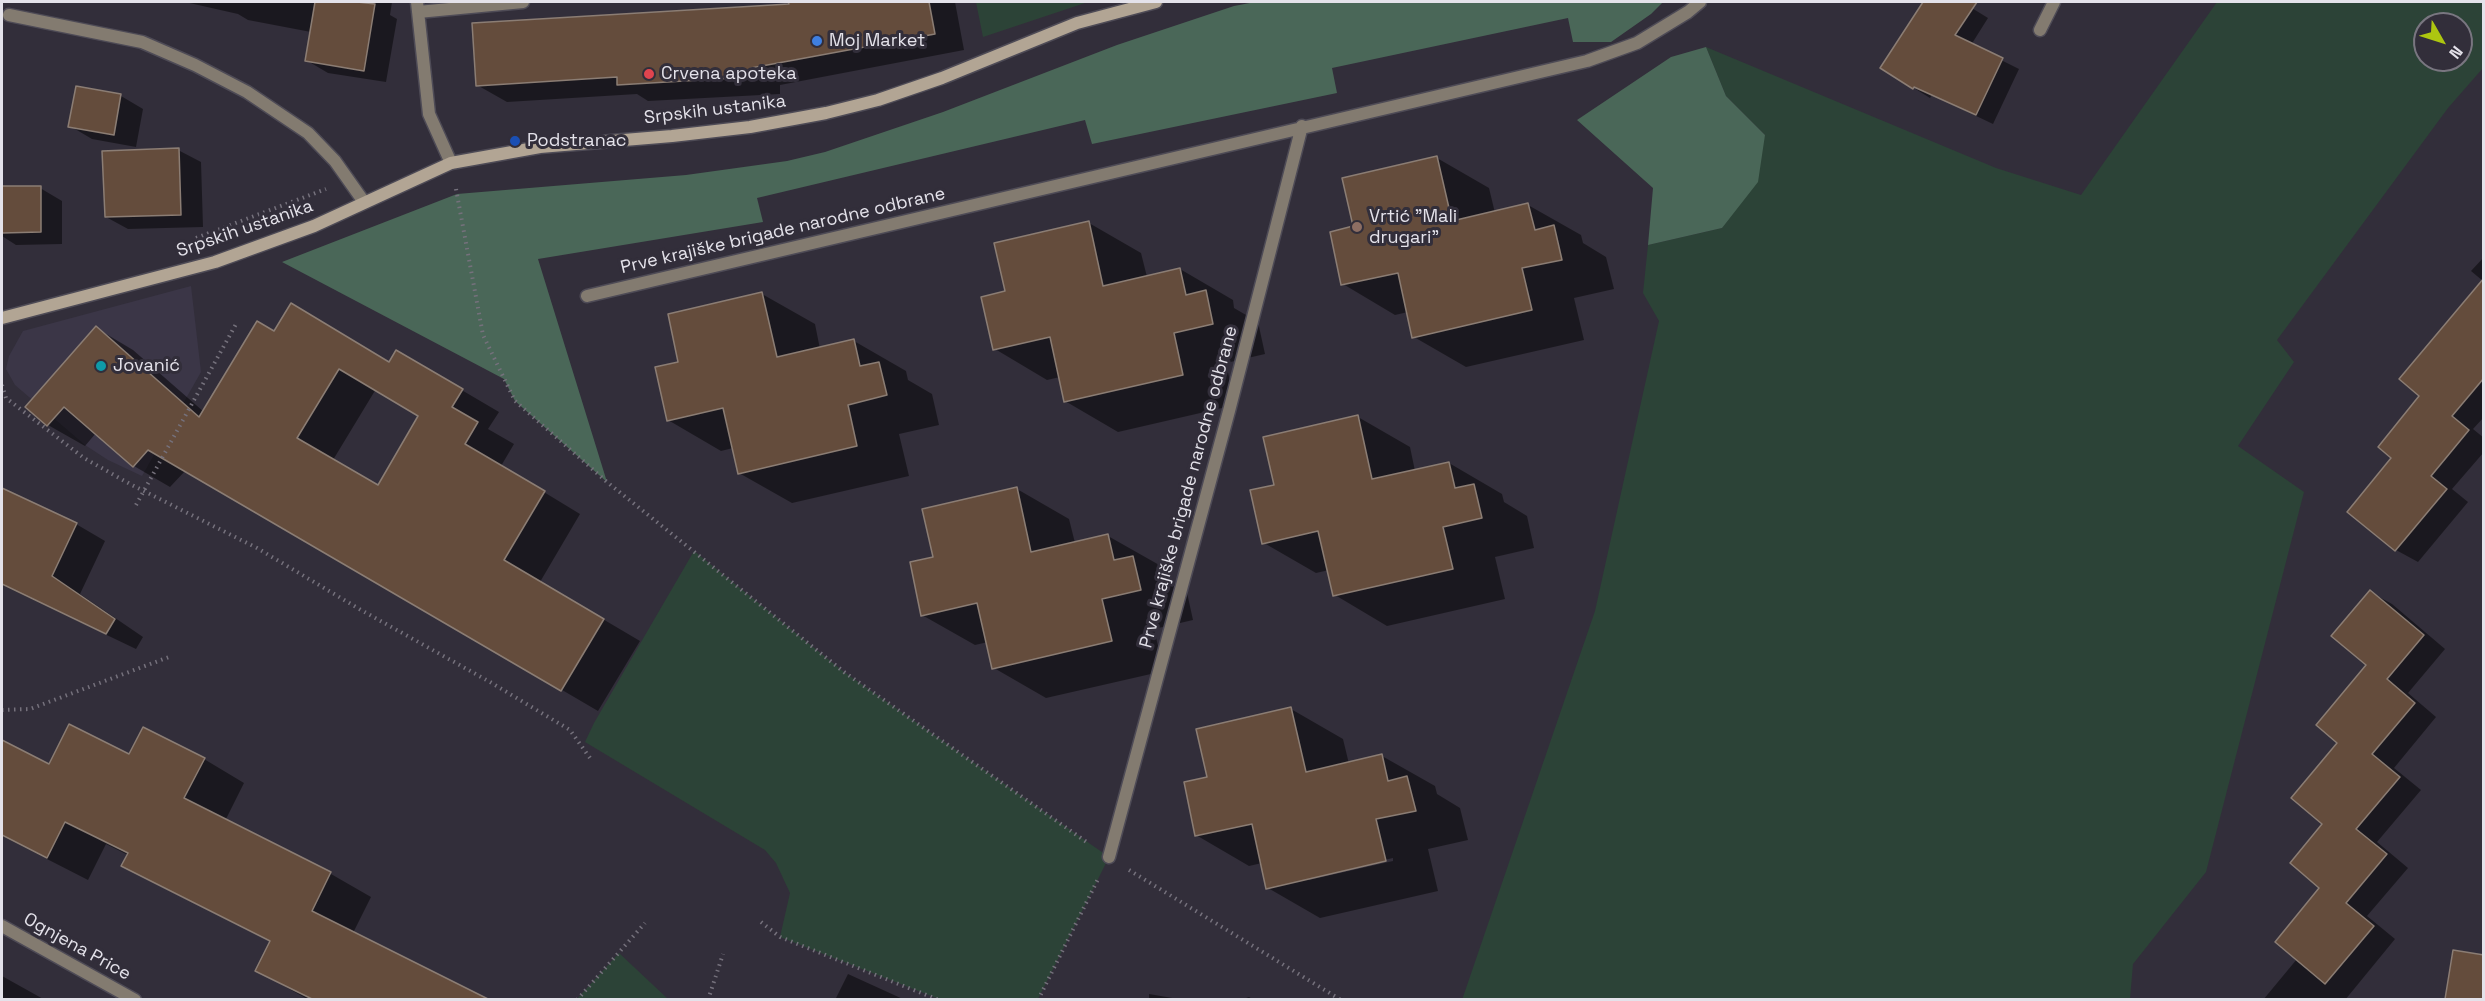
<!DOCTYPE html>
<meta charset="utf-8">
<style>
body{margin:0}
#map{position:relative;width:2485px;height:1001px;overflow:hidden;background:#322e3a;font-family:"Space Grotesk",sans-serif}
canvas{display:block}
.frame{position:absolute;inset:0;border:3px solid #e4e2ea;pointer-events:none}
.north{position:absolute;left:2413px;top:12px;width:60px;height:60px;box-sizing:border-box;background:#322e3a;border:2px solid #797680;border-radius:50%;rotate:129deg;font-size:16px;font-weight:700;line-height:24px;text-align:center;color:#e4e2ea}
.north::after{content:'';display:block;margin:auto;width:21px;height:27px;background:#adc610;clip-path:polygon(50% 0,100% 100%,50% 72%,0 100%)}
</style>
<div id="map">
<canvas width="2485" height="1001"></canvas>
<div class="frame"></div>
<div class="north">N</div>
</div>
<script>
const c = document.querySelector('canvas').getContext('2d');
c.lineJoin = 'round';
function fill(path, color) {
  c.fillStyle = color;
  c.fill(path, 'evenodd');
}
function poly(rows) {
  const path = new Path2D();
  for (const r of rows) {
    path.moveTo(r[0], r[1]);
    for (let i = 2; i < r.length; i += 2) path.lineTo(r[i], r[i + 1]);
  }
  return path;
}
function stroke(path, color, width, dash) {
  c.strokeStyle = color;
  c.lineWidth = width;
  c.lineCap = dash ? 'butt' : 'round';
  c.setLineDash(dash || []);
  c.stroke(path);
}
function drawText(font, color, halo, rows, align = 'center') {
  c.font = font + ' "Space Grotesk",sans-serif';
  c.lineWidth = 6;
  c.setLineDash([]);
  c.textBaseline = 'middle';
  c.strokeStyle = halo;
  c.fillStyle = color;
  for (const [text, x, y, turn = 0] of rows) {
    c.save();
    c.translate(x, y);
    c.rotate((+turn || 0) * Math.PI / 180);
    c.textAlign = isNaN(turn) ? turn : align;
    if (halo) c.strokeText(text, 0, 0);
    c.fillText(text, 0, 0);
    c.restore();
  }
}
fill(poly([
 [191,286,201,372,142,476,108,460,85,445,15,385,6,369,9,356,23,331]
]), '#3b3647');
fill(poly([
 [976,2,1088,2,983,37],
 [2217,2,2483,2,2483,68,2448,108,2277,340,2294,362,2238,446,2304,492,2206,872,2133,964,2130,999,1462,1000,1595,611,1659,321,1643,293,1648,245,1722,228,1765,135,1726,96,1706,47,1996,168,2081,195],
 [2425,24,2461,24,2461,60,2425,60],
 [694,551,844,672,1109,857,1038,999,939,999,780,937,790,893,776,863,765,850,585,742,594,723],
 [619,953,668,999,577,999]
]), '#2c4337');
fill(poly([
 [1255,2,1663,2,1651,14,1611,42,1573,42,1568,18,1332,68,1337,93,1092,144,1085,120,757,198,763,222,538,259,607,482,515,401,504,379,282,262,457,194,686,175,787,161,825,152,943,112,1117,45,1234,6],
 [1706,47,1726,96,1765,135,1758,182,1722,228,1648,245,1653,188,1577,120,1671,57]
]), '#4a6758');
fill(poly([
 [185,2,392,2,390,15,397,19,386,82,328,73,306,60,311,32,248,20,238,14],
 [790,2,955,2,964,50,780,85,780,94,648,101,637,94,507,102,477,85,791,5],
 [1924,2,1962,2,1988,18,1971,45,2019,69,1993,124,1932,95,1930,98,1882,68],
 [77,88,121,96,143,109,136,147,92,139,70,126],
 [178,150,201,162,203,227,128,229,106,217],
 [1437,158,1489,188,1495,213,1528,205,1581,235,1583,243,1606,257,1614,289,1574,298,1584,340,1466,367,1414,337,1408,312,1395,315,1343,284,1355,228],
 [2,188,40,188,62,201,62,244,16,245,2,236],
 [1089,223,1141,253,1147,277,1180,269,1233,300,1234,308,1258,322,1265,354,1226,363,1235,405,1118,432,1065,401,1060,377,1047,380,995,349,1007,292],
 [2484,257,2484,417,2473,429,2484,438,2484,452,2452,489,2468,502,2418,562,2396,550,2393,458,2421,396,2483,281,2471,271],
 [762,294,815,324,820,349,854,341,906,371,908,380,932,394,939,425,899,434,909,476,792,503,739,473,733,448,721,451,668,420,680,363],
 [96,328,133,350,204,412,274,333,390,364,397,352,499,412,488,429,514,444,501,466,580,514,540,582,640,641,598,711,186,470,170,487,134,466,96,433,85,446,48,425],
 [376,389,420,415,378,487,333,460],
 [1358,417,1410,447,1415,471,1449,463,1502,494,1504,502,1527,516,1534,548,1495,557,1505,599,1387,626,1335,595,1329,570,1316,573,1264,543,1275,486],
 [1017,489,1069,519,1075,543,1108,536,1161,566,1163,575,1186,588,1193,620,1154,629,1164,671,1046,698,994,668,988,642,975,645,922,615,934,558],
 [6,492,76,524,105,541,80,594,143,637,136,649,2,585,2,500],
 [2370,592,2392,604,2445,649,2408,693,2436,717,2394,768,2421,790,2377,842,2408,868,2367,916,2395,939,2345,1000,2263,1000,2297,959,2322,888,2324,824,2339,743,2368,665],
 [1291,709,1343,739,1349,764,1382,756,1435,786,1437,794,1460,808,1468,840,1428,849,1438,891,1320,918,1268,888,1262,863,1249,866,1196,835,1209,778],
 [1393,858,1393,861,1309,880,1309,877],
 [2,742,49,766,130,756,204,759,244,783,225,821,331,874,371,897,353,933,481,1000,309,1000,257,971,271,942,164,888,123,865,128,855,106,844,88,880,2,836],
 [2454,952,2484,956,2484,1000,2447,1000],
 [848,974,905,1000,835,1000],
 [2,976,45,1000,2,1000],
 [1149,994,1184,1000,1149,1000],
 [1249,997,1254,1000,1240,1000]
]), '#0007');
const building = poly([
 [315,2,357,2,375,4,364,71,305,61,315,2],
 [788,2,929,2,935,34,751,68,751,77,617,85,617,77,476,86,472,23,789,4,788,2],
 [1923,2,1977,2,1955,35,2003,58,1976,115,1914,87,1913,89,1880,68,1923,2],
 [76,86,121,94,114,135,68,127,76,86],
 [179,148,181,215,105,217,102,151,179,148],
 [1437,156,1452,221,1528,203,1535,230,1554,225,1562,260,1522,268,1532,310,1412,338,1398,273,1341,285,1330,232,1353,226,1342,178,1437,156],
 [2,186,41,186,41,232,2,233,2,186],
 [1089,221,1103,286,1180,268,1186,295,1206,290,1213,324,1174,333,1183,375,1064,402,1050,337,993,350,981,297,1005,291,994,243,1089,221],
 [2484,278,2484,378,2452,416,2469,430,2431,476,2447,489,2395,551,2347,512,2391,458,2378,447,2419,396,2399,379,2484,278],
 [762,292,777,357,854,339,860,366,879,362,887,395,848,405,857,446,738,474,723,408,667,421,655,367,678,362,668,314,762,292],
 [291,303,389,362,396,350,463,389,452,407,478,422,465,444,545,491,504,560,604,619,561,691,148,450,133,467,64,407,47,426,25,407,96,326,199,417,257,321,274,331,291,303],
 [339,369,418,416,378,485,297,438,339,369],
 [1358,415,1372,479,1449,462,1455,488,1474,484,1482,518,1443,527,1453,569,1333,596,1318,531,1262,544,1250,490,1274,485,1263,437,1358,415],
 [1017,487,1031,552,1108,534,1114,560,1133,556,1141,590,1102,599,1112,641,992,669,977,603,921,616,910,562,933,557,922,509,1017,487],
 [2,488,77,523,52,576,115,619,106,634,2,584,2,488],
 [2370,590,2424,635,2387,679,2415,703,2372,754,2400,777,2356,829,2387,854,2346,903,2374,926,2325,984,2275,942,2319,888,2290,863,2322,824,2291,798,2337,743,2316,725,2366,665,2331,636,2370,590],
 [1291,707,1306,772,1382,754,1388,781,1407,776,1416,811,1376,819,1386,861,1266,889,1252,824,1195,836,1184,782,1207,777,1196,729,1291,707],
 [69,724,129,754,143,727,205,758,184,798,331,872,312,911,488,999,312,999,255,971,270,941,121,866,128,853,65,822,47,858,2,835,2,740,49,764,69,724],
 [2453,950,2484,955,2484,999,2445,999,2453,950]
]);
fill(building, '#644c3c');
stroke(building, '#8b7d74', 1.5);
const lane = poly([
 [2040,30,2054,2],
 [587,296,1587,61,1637,43,1688,12,1700,2],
 [1109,857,1229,411,1302,126],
 [2,926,135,1000]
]);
const street = poly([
 [417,2,429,114,451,163],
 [418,12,523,2],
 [9,15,142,42,195,65,247,92,308,133,335,161,364,202]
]);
const secondary = poly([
 [2,318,215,262,314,226,451,163,540,147,672,136,750,127,826,113,878,100,942,78,1077,23,1156,2]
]);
stroke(lane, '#4e4b56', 15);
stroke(street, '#4e4b56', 15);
stroke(secondary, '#4e4b56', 15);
stroke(poly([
 [456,189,483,335,515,401,607,482,844,672,1088,843],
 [196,238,326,189],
 [2,385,6,398,84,458,130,484,257,548,361,610,490,682,570,730,590,758],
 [136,505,236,324],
 [2,710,30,709,169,657],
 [1129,870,1341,1000],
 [761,922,780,937,939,1000],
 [577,1000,645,923],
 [708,1000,723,954],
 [1038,1000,1098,879]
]), '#75717c', 4, [1.5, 4.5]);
stroke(lane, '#837b70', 12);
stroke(street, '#837b70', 12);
stroke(secondary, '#b2a594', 12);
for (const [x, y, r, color] of [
 [817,41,6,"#3f7fe0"],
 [649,74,6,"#e0444e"],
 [515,141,6,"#1a4fb4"],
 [1357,227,6,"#8d6e63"],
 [101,366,6,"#0f9aa8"]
]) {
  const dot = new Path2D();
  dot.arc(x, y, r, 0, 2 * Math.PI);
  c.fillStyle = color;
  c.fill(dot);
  stroke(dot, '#322e3a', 2);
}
drawText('18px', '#e4e2ea', '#322e3a', [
 ["Moj Market",829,41],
 ["Crvena apoteka",661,74],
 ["Podstranac",527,141],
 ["Vrtić \"Mali",1369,217],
 ["drugari\"",1369,238],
 ["Jovanić",113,366]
], 'left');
drawText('18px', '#e4e2ea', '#322e3a', [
 ["Srpskih ustanika",715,110,-7],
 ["Srpskih ustanika",245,229,-19],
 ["Prve krajiške brigade narodne odbrane",783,231,-13],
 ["Prve krajiške brigade narodne odbrane",1189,487,-75],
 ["Ognjena Price",77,947,29]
]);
</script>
